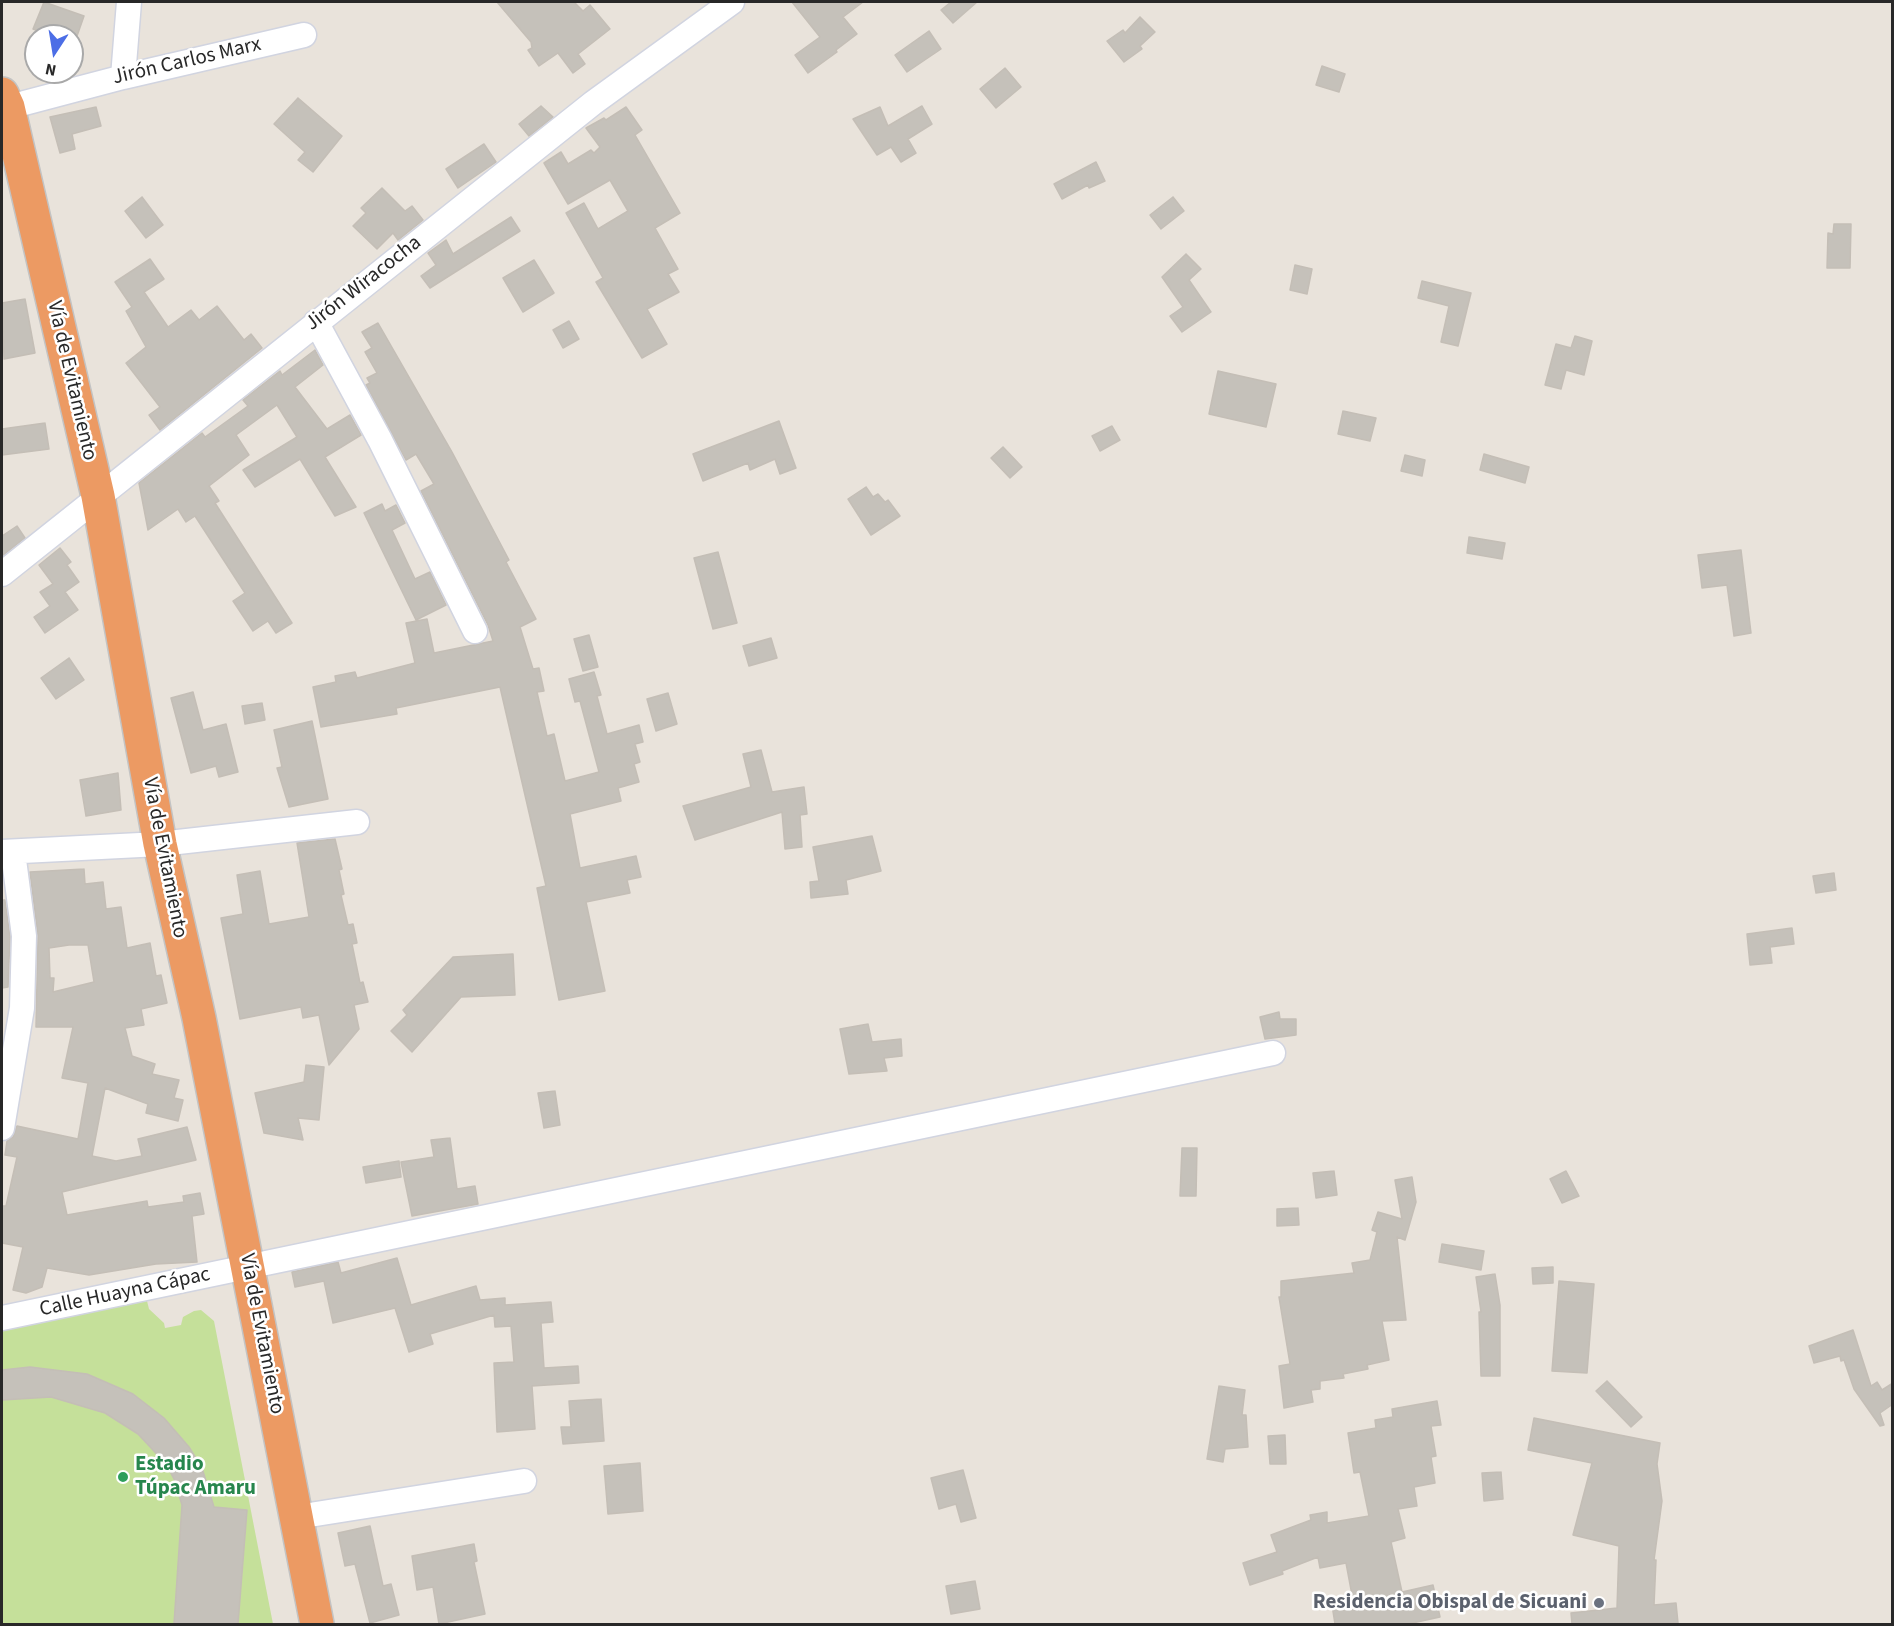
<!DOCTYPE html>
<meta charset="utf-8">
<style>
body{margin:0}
#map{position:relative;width:1894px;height:1626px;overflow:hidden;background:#e9e3db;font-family:"Source Sans 3",sans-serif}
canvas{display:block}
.frame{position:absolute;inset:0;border:3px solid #282828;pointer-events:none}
.north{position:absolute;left:24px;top:24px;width:60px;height:60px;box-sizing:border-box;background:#fff;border:2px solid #a9a9a9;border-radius:50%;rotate:192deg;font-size:16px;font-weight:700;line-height:24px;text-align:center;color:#282828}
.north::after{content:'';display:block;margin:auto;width:21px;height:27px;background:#4c6ee6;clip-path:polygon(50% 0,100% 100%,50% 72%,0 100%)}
</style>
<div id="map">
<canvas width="1894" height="1626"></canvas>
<div class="frame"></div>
<div class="north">N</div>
</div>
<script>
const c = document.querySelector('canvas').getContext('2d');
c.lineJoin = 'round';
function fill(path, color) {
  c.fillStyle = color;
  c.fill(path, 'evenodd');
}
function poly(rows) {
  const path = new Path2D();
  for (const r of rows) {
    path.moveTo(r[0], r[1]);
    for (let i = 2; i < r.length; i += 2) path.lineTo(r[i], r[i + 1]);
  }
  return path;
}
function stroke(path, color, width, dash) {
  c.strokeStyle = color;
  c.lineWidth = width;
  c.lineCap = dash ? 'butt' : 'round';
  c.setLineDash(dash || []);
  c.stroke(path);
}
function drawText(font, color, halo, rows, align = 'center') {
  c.font = font + ' "Source Sans 3",sans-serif';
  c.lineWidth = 5;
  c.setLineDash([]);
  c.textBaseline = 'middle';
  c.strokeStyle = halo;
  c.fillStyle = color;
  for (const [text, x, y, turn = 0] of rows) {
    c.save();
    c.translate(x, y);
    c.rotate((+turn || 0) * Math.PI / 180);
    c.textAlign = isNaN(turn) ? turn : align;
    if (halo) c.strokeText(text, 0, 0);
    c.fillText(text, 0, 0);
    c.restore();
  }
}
fill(poly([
 [147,1301,149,1309,164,1323,165,1328,181,1325,183,1317,194,1311,201,1310,214,1321,273,1624,2,1624,2,1330]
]), '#c5e09a');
const building = poly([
 [44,2,84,16,77,36,51,36,33,29,44,2],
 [497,2,574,2,583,11,590,5,610,29,578,54,585,64,573,73,558,53,539,66,528,50,532,48,531,42,497,2],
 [792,2,863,2,843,17,857,34,836,50,837,52,808,73,795,55,820,37,792,2],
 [951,2,977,2,953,23,941,10,951,2],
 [1140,17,1155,32,1140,46,1142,49,1124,62,1107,41,1123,30,1125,33,1140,17],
 [929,31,941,49,907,72,895,55,929,31],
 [1322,66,1345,74,1339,92,1316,85,1322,66],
 [1005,68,1021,87,996,108,980,89,1005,68],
 [298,98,342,136,313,172,298,160,305,152,274,124,298,98],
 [541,106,553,117,529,136,519,124,541,106],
 [922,106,932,124,908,139,916,153,901,162,891,147,877,155,853,119,880,107,888,126,922,106],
 [96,107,101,126,72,134,75,149,60,153,50,117,96,107],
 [626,107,642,130,635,135,680,213,655,228,678,269,668,274,679,292,647,309,667,344,642,358,596,282,603,278,566,213,584,203,598,229,628,211,610,180,568,204,544,163,561,152,568,164,591,150,594,153,600,147,586,128,604,118,606,120,626,107],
 [484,144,496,162,458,188,446,169,484,144],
 [1096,162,1105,181,1089,188,1088,185,1062,199,1054,184,1096,162],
 [382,188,405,211,412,206,423,220,398,240,393,233,377,249,353,226,366,213,361,208,382,188],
 [142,197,163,225,146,238,125,211,142,197],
 [1173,197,1184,211,1161,229,1150,215,1173,197],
 [511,217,520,231,430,288,421,276,436,265,428,253,446,240,453,254,511,217],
 [1834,224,1851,224,1850,268,1827,268,1828,233,1833,234,1834,224],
 [1186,254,1201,269,1189,280,1211,312,1182,332,1170,316,1183,307,1162,277,1186,254],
 [150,259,164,279,144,292,168,327,191,310,199,320,217,306,244,340,251,334,262,348,160,430,149,415,160,407,126,363,146,347,126,311,132,307,115,282,150,259],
 [534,260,554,293,523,312,503,278,534,260],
 [1295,265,1312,269,1307,294,1290,290,1295,265],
 [1422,281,1471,293,1458,346,1441,342,1449,306,1418,298,1422,281],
 [25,299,35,353,4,359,2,303,25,299],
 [569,321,579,339,563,348,553,330,569,321],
 [378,323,452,452,509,560,506,562,536,619,520,627,533,669,539,668,544,691,537,692,547,736,554,734,565,781,599,772,580,701,575,702,569,679,594,672,601,695,597,696,607,734,639,725,643,742,635,744,640,762,634,764,639,782,618,788,621,801,570,814,580,868,636,856,641,877,627,880,630,893,586,902,605,991,559,1000,537,888,546,886,500,687,396,708,397,714,321,727,313,687,336,682,335,676,355,672,357,678,415,663,406,623,427,619,434,653,493,641,488,625,421,491,434,484,416,454,406,460,366,385,370,383,367,378,377,373,365,352,372,348,362,332,378,323],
 [1575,336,1592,341,1584,375,1566,370,1561,389,1545,385,1556,344,1571,348,1575,336],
 [315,350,323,365,295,387,327,429,350,415,361,435,325,457,356,507,335,516,300,459,255,487,243,470,297,437,277,405,236,435,249,455,209,486,219,501,215,503,292,623,276,633,268,621,253,631,233,601,245,593,195,516,186,522,178,509,148,530,139,483,202,433,205,437,248,406,243,400,280,371,282,375,315,350],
 [1218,371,1276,384,1266,427,1209,414,1218,371],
 [1343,411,1376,418,1370,441,1338,434,1343,411],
 [779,421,796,468,780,474,775,459,750,470,748,463,703,481,693,454,779,421],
 [45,423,49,449,2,455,2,429,45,423],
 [1112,426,1120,440,1100,451,1092,436,1112,426],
 [1003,447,1022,467,1010,478,991,458,1003,447],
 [1484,454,1529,467,1525,483,1480,470,1484,454],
 [1405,455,1425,460,1422,476,1401,471,1405,455],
 [866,487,873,497,878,494,885,502,888,500,900,516,871,535,848,499,866,487],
 [382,504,385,511,396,505,405,523,392,530,415,579,430,572,446,605,416,620,364,513,382,504],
 [17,526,25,538,2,556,2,536,17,526],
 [1469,537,1505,543,1502,559,1467,553,1469,537],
 [60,548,71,562,67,565,79,582,65,592,78,610,45,633,34,617,50,606,40,592,53,584,39,565,60,548],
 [1741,550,1751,633,1734,636,1727,585,1702,588,1698,555,1741,550],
 [718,552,737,623,713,629,694,558,718,552],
 [589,635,598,667,583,671,574,639,589,635],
 [771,638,777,658,749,666,743,646,771,638],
 [69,658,84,680,56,699,41,678,69,658],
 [193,692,203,730,226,724,238,772,219,777,216,766,191,773,171,698,193,692],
 [668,693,677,724,656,731,647,699,668,693],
 [262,703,265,720,245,724,242,706,262,703],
 [312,721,328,799,289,807,277,768,282,767,274,730,312,721],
 [761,750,772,792,804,787,807,814,800,815,802,847,785,849,782,812,695,840,683,806,751,787,743,754,761,750],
 [118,773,121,810,86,816,80,780,118,773],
 [872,836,881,871,846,880,848,894,811,898,810,882,819,881,813,847,872,836],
 [335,839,342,869,339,870,344,894,341,895,348,925,353,924,357,943,352,944,360,983,363,982,368,1002,354,1005,359,1029,329,1065,319,1015,303,1018,301,1007,240,1019,221,918,243,914,237,875,260,871,269,924,309,917,297,843,335,839],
 [84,869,85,884,103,882,106,909,121,907,127,948,150,943,156,976,161,975,167,1003,141,1009,144,1025,125,1028,132,1056,155,1064,152,1074,179,1080,174,1098,183,1100,178,1121,146,1113,148,1104,105,1088,92,1156,116,1161,142,1156,138,1139,187,1127,196,1160,62,1192,67,1215,147,1201,148,1207,184,1202,183,1196,200,1193,204,1214,192,1216,197,1262,156,1264,89,1275,47,1268,42,1287,26,1293,13,1290,23,1247,2,1243,2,1206,6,1206,17,1157,5,1155,7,1141,13,1137,17,1126,78,1139,88,1083,62,1078,73,1027,36,1027,38,936,30,872,84,869],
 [69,945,88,945,94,982,53,992,54,978,50,978,49,948,69,945],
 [1834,873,1836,890,1816,893,1813,876,1834,873],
 [2,900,5,900,10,937,8,987,2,988,2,900],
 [1792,928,1794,944,1770,947,1772,963,1750,965,1747,934,1792,928],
 [513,954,515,995,461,997,412,1052,391,1031,407,1015,403,1010,453,957,513,954],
 [1279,1012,1280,1019,1296,1019,1296,1035,1265,1039,1260,1017,1279,1012],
 [868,1024,872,1042,901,1039,902,1056,884,1058,887,1071,849,1074,840,1029,868,1024],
 [306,1065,324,1067,319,1120,298,1118,303,1140,264,1133,255,1093,304,1082,306,1065],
 [555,1091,560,1125,544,1128,538,1093,555,1091],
 [450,1138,457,1189,475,1186,478,1204,412,1216,401,1162,434,1157,431,1140,450,1138],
 [1182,1148,1197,1148,1196,1196,1180,1196,1182,1148],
 [399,1161,401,1177,366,1183,363,1167,399,1161],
 [1334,1171,1337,1195,1316,1198,1313,1173,1334,1171],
 [1566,1171,1579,1196,1562,1203,1550,1179,1566,1171],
 [1412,1177,1416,1202,1405,1240,1397,1237,1406,1320,1382,1321,1389,1360,1367,1365,1368,1369,1343,1374,1344,1378,1320,1381,1320,1389,1311,1390,1313,1402,1284,1408,1279,1366,1290,1364,1279,1297,1281,1297,1281,1281,1354,1273,1352,1263,1370,1260,1377,1232,1372,1230,1378,1212,1402,1219,1395,1180,1412,1177],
 [1298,1208,1299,1225,1277,1226,1277,1209,1298,1208],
 [1442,1244,1484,1251,1481,1270,1439,1262,1442,1244],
 [397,1258,411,1305,476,1286,480,1300,505,1298,505,1305,551,1302,553,1322,541,1323,544,1368,578,1366,579,1383,532,1386,535,1429,497,1432,494,1363,514,1362,511,1326,495,1327,494,1315,430,1334,433,1344,409,1352,395,1308,333,1323,324,1281,295,1287,292,1272,338,1262,341,1273,397,1258],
 [1553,1267,1553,1283,1533,1284,1532,1268,1553,1267],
 [1495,1274,1500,1305,1500,1376,1481,1376,1479,1312,1481,1312,1476,1277,1495,1274],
 [1559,1281,1594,1284,1587,1373,1552,1371,1559,1281],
 [1853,1330,1871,1386,1877,1382,1882,1390,1893,1383,1893,1404,1880,1413,1884,1425,1880,1426,1854,1389,1844,1360,1841,1361,1840,1356,1814,1363,1809,1346,1853,1330],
 [30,1367,87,1374,133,1394,164,1418,189,1447,202,1468,214,1507,247,1510,238,1624,174,1624,182,1505,174,1479,166,1464,138,1434,105,1413,51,1397,2,1400,2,1370,30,1367],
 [1607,1381,1642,1417,1631,1427,1596,1391,1607,1381],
 [1219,1386,1245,1390,1242,1415,1246,1415,1248,1447,1225,1449,1223,1462,1207,1459,1219,1386],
 [601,1399,604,1441,563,1444,561,1427,571,1427,569,1401,601,1399],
 [1437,1401,1441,1425,1431,1426,1436,1456,1431,1457,1435,1483,1414,1487,1417,1506,1398,1509,1405,1538,1391,1542,1402,1592,1433,1585,1440,1617,1408,1624,1335,1624,1331,1599,1352,1595,1346,1563,1320,1568,1318,1557,1282,1571,1283,1574,1250,1585,1243,1563,1277,1552,1271,1535,1311,1520,1310,1515,1327,1512,1327,1523,1369,1516,1360,1472,1354,1473,1348,1433,1376,1428,1375,1420,1393,1417,1392,1409,1437,1401],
 [1534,1418,1660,1443,1657,1464,1662,1501,1654,1560,1656,1560,1654,1605,1676,1603,1678,1623,1572,1624,1571,1613,1617,1608,1619,1546,1573,1535,1592,1463,1528,1450,1534,1418],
 [1285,1435,1286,1464,1270,1464,1268,1436,1285,1435],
 [640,1463,643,1511,608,1514,604,1466,640,1463],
 [963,1470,976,1518,961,1522,956,1504,939,1509,931,1478,963,1470],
 [1501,1472,1503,1499,1484,1501,1482,1473,1501,1472],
 [370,1526,383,1586,391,1584,399,1615,370,1623,355,1564,345,1566,338,1533,370,1526],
 [474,1544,477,1561,474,1562,485,1614,439,1624,433,1587,417,1590,412,1556,474,1544],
 [975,1581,980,1609,951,1614,946,1586,975,1581]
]);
fill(building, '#c5c1ba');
stroke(building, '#c4beb6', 1.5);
const minor = poly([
 [123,77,129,2],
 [2,109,123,77,304,35],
 [316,322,380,440,475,631],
 [2,574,593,103,732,2],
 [2,852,160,844,357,822],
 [2,1128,22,1008,24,936,13,852],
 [2,1318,1273,1053],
 [297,1517,524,1481]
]);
const highway = poly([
 [2,94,8,107,98,496,160,844,199,1018,317,1624]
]);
stroke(minor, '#d1d4e0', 27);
stroke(highway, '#c3c3c3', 36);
stroke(minor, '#fff', 24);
stroke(highway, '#ec9a63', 33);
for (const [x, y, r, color] of [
 [123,1477,6,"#2e9e5b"],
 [1599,1603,6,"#6b7280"]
]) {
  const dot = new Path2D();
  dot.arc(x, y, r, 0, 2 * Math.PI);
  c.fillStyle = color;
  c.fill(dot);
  stroke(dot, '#fff', 2);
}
drawText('21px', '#282828', '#fff', [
 ["Jirón Carlos Marx",187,62,-13],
 ["Jirón Wiracocha",364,284,-38],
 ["Vía de Evitamiento",71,381,77],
 ["Vía de Evitamiento",164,858,79],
 ["Calle Huayna Cápac",125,1293,-12],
 ["Vía de Evitamiento",261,1334,79]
]);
drawText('bold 21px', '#27864d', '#fff', [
 ["Estadio",135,1465],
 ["Túpac Amaru",135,1489]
], 'left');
drawText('bold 21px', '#5b616d', '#fff', [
 ["Residencia Obispal de Sicuani",1587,1603]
], 'right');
</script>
